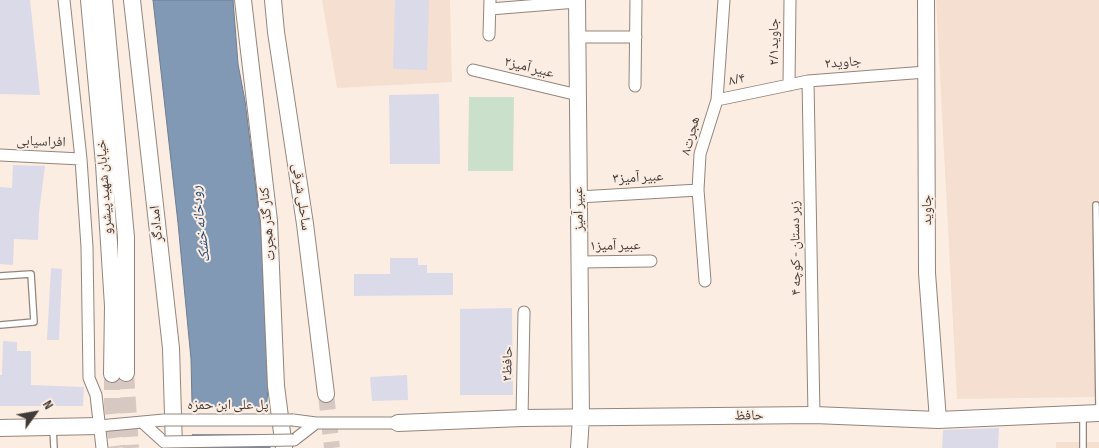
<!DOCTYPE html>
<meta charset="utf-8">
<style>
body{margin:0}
#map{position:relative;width:1099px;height:448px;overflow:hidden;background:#fcede3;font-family:"Sofia Sans Condensed",sans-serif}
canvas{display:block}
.north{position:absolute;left:10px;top:388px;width:50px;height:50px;-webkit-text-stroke:4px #fcede3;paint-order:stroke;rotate:58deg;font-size:14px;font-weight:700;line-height:20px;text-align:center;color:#413b37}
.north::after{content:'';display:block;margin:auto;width:18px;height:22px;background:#413b37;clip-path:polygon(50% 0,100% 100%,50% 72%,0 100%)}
</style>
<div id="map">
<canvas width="1099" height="448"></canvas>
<div class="north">N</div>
</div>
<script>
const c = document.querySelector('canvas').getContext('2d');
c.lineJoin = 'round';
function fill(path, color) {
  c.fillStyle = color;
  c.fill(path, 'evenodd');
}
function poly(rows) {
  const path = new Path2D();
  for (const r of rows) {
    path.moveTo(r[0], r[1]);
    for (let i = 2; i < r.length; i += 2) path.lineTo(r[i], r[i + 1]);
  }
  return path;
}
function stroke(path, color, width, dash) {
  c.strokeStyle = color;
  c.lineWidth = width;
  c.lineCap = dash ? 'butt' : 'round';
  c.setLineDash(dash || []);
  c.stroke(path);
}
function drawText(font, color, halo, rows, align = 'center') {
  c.font = font + ' "Sofia Sans Condensed","Noto Naskh Arabic",sans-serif';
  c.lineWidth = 4;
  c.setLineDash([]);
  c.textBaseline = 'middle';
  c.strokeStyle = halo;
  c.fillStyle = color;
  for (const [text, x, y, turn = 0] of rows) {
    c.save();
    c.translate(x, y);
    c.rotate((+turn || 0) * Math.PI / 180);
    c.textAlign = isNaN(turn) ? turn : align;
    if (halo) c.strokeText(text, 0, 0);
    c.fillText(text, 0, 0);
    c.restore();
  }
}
fill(poly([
 [322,0,450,0,452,82,337,88],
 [936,0,1099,0,1099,397,957,399],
 [1056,442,1099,442,1099,448,1056,448]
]), '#f5dfd0');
fill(poly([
 [469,97,514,97,513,171,468,171]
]), '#cae0cb');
const water = poly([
 [153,0,233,0,238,64,245,101,261,230,268,390,265,420,270,448,193,448,191,359,178,223,153,0]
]);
fill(water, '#8299b5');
stroke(water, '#6e7d8f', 1);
fill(poly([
 [190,407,269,407,267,420,270,434,190,434]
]), '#fcede3');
fill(poly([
 [0,0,30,0,40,95,0,94],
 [395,0,429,0,427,70,393,69],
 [439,94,440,164,390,164,389,95],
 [13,165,45,166,39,213,38,240,14,239,13,265,0,264,0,187,12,188],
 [390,258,418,258,418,265,427,265,427,273,453,273,453,295,354,296,354,274,390,274],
 [51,268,62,269,59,340,47,340],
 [512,308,513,395,460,395,460,309],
 [3,341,17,342,17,351,31,351,31,385,84,387,83,406,0,406,0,375,2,375],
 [407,375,408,400,372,401,370,377],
 [999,428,998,448,942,448,943,430]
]), '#dbdae9');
stroke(poly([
 [126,373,131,448],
 [112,374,112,405,117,448],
 [326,394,332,448]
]), '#d7c9c1', 16, [16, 8]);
const lane = poly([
 [1096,205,1099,409],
 [0,276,31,274,34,322,0,325],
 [1083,415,1083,448],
 [53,428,54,448]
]);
const street = poly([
 [64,0,81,159,87,247,89,378,96,395,102,448],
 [490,9,577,2],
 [489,35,490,0],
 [577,37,636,37],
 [473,70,578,95],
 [808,81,814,415],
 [789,85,790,0],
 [635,86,636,0],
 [717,100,808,81,926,72],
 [0,155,81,159],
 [579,197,698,190],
 [580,262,651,261],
 [705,281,698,190,700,154,717,100,724,0],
 [522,418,524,312],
 [293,420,316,423,398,423],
 [143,423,164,442],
 [99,426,164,420],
 [294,440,316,423]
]);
const secondary = poly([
 [89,0,104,164,113,306,112,374],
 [104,0,126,237,126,373],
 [132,0,171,348,174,448],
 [243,0,269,221,276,386,284,448],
 [273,0,276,32,305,224,326,394],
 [577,0,581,417,579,448],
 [926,0,927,273,938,420],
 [398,423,522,418,814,415,938,420,1099,413],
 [0,428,99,426]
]);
stroke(lane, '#93857c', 8);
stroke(street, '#93857c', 13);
stroke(secondary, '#93857c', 18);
stroke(lane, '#fff', 5.5);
stroke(street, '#fff', 11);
stroke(secondary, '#fff', 16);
const streetBridge = poly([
 [164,420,293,420],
 [164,442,294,440]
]);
stroke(streetBridge, '#93857c', 13, []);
stroke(streetBridge, '#fff', 11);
drawText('14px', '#413b37', '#fcede3', [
 ["۲/۱جاوید",774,42,-90],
 ["۲جاوید",843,63,-5],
 ["۲عبیر آمیز",529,68,14],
 ["۸/۴",737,80,-12],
 ["هجرت۸",691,136,-75],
 ["افراسیابی",41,142,2],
 ["۳عبیر آمیز",638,178,-3],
 ["خیابان شهید پیشرو",105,187,-94],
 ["ساحلی شرقی",301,197,82],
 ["عبیر آمیز",579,209,-91],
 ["جاوید",927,210,-90],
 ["امدادگر",157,224,-96],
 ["کنار گذر هجرت",268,224,-95],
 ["۱عبیر آمیز",615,246,-1],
 ["زبر دستان - کوچه ۴",796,248,-91],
 ["۲حافظ",508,364,-89],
 ["پل علی ابن حمزه",228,405],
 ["حافظ",749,416,-1]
]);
drawText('italic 15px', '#274a72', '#fcede3', [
 ["رودخانه خشک",201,224,-97]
]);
</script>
